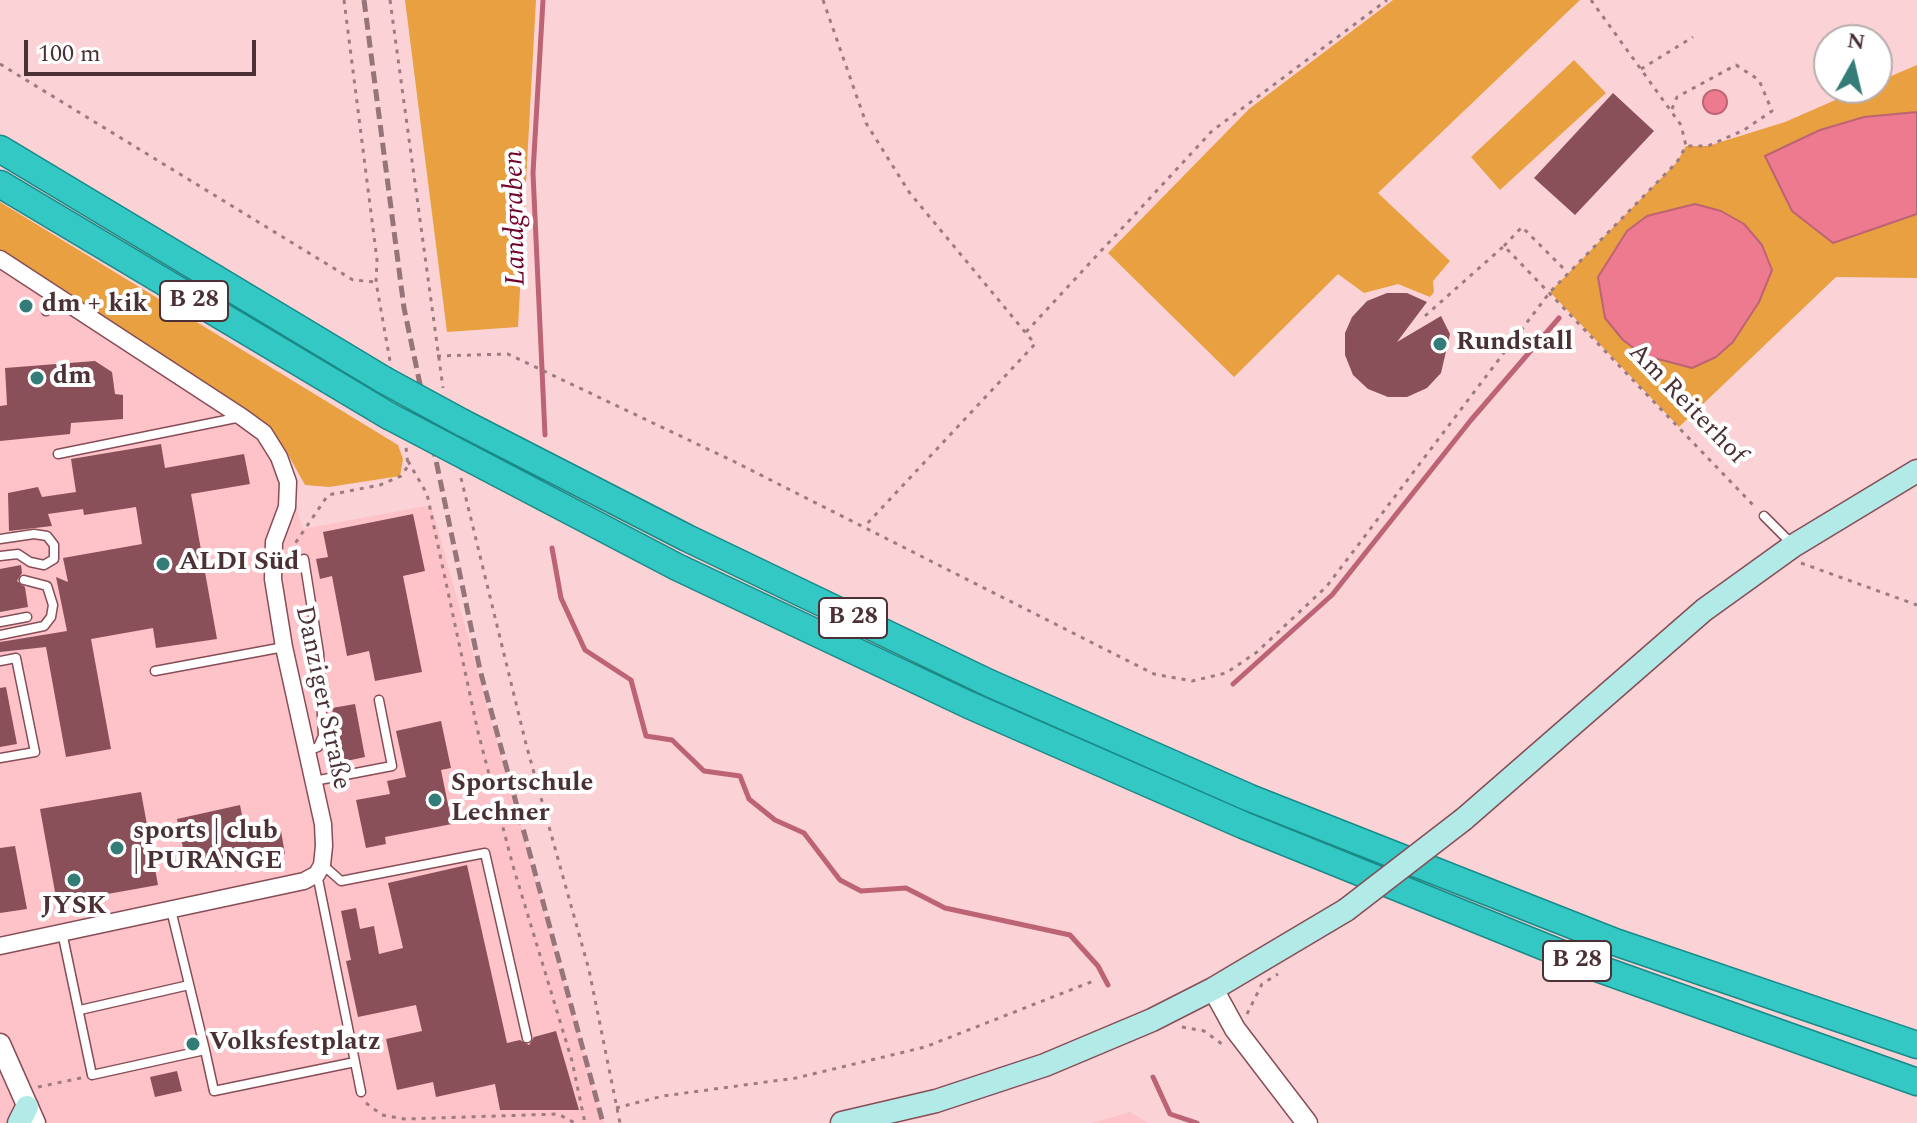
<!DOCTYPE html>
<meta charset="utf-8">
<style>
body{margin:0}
#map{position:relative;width:1917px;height:1123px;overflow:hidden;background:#fbd3d7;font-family:Spectral,serif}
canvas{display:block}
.north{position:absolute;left:1813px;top:24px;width:80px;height:80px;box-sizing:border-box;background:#fff;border:2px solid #b7adae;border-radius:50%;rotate:8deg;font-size:22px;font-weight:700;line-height:32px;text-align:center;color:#4b3135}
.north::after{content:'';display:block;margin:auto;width:28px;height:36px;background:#337c77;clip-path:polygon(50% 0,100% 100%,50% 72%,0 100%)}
.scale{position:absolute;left:24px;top:40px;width:232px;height:36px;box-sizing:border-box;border:4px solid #4b3135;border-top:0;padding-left:10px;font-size:24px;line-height:28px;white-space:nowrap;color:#4b3135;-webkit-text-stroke:6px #fff;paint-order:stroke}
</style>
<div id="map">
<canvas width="1917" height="1123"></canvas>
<div class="north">N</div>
<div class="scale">100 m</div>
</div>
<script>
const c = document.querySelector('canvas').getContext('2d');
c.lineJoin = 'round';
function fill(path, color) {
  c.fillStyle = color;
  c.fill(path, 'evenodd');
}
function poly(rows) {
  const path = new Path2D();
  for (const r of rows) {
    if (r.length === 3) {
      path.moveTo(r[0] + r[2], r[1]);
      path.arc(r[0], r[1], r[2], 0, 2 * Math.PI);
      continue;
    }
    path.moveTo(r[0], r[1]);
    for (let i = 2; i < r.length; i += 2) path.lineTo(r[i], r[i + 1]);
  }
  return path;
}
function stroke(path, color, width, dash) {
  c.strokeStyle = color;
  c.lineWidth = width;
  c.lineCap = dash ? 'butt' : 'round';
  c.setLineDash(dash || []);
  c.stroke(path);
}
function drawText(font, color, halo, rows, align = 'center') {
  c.font = font + ' Spectral,serif';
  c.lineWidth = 8;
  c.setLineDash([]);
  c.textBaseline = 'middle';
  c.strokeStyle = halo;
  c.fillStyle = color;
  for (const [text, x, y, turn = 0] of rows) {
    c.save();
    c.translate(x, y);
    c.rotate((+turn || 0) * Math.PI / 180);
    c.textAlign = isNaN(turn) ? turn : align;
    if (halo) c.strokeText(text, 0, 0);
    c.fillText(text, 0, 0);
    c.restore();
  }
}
fill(poly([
 [0,259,128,344,280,454,303,529,431,505,604,1123,0,1123],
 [1130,1112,1148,1123,1091,1123]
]), '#fec2c9');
fill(poly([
 [405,0,536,0,518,327,447,332],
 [1393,0,1580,0,1378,193,1450,261,1433,281,1434,292,1430,297,1398,284,1364,293,1338,274,1234,377,1108,253,1249,109],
 [1574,60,1606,93,1500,190,1471,157],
 [1917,65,1917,112,1864,117,1820,130,1833,243,1917,214,1917,278,1836,277,1679,427,1550,292,1677,162,1686,146,1708,146,1785,122,1863,88,1877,88,1877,82],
 [1695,204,1744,324,1733,342,1647,216],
 [0,202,398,445,403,459,400,476,329,487,305,485,285,449,265,429,0,254]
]), '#e9a040');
const water = poly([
 [1715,102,12],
 [1917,112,1917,214,1833,243,1792,211,1765,156,1820,130,1864,117,1917,112],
 [1695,204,1721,211,1744,224,1762,245,1772,270,1759,302,1733,342,1716,357,1692,368,1643,355,1623,340,1605,318,1598,277,1627,231,1647,216,1695,204]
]);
fill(water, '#ee7a8f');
stroke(water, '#bd6474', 2);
stroke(poly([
 [543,0,533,173,545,435],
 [552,548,561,598,585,650,631,680,646,736,672,740,704,771,740,776,749,799,775,820,804,833,840,880,861,891,906,888,945,908,1070,935,1098,966,1108,985],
 [1233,684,1332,595,1471,420,1559,318],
 [1153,1077,1170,1114,1197,1123]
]), '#bd6474', 5);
fill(poly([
 [1613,93,1654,131,1575,215,1534,178],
 [1387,293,1407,293,1427,302,1397,342,1441,316,1450,334,1441,373,1427,388,1407,397,1388,397,1368,389,1353,375,1345,355,1345,333,1352,317,1367,301],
 [95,361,112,372,115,394,123,395,123,419,71,423,70,434,0,441,0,406,7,405,5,368],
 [161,444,165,468,244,454,250,484,191,494,217,639,156,648,153,628,91,639,111,749,66,757,46,647,0,652,0,642,67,631,56,577,68,582,63,558,142,544,136,507,84,515,83,509,48,514,52,526,9,531,8,493,38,487,42,497,76,492,71,459],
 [413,514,425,571,403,576,422,672,375,681,369,651,347,656,332,576,320,579,316,559,328,557,323,532],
 [21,565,22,573,17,581,25,587,28,607,0,612,0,569],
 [6,687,17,744,0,747,0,688],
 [355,704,365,757,342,762,332,708],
 [441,721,451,768,441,770,452,824,385,837,386,844,366,848,356,800,390,794,387,781,406,777,396,731],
 [141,792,158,885,57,903,40,809],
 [240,805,244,826,272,820,275,833,281,831,285,854,218,868,215,857,186,862,177,819],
 [15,846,27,909,0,913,0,848],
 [467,865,507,1043,520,1040,529,1045,534,1037,556,1031,579,1110,500,1110,495,1084,436,1097,433,1082,397,1090,386,1039,422,1031,416,1005,358,1017,346,961,351,960,341,911,356,908,360,929,374,926,379,954,403,948,388,883],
 [177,1071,182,1091,155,1097,150,1077]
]), '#895059');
const service = poly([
 [46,311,59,298],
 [58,454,241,417],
 [1764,516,1793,545],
 [0,539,34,534,47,536,54,545,54,559,44,565,30,562,18,554,0,556],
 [304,559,319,653,323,736,318,747,308,751],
 [0,622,27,617],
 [0,635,44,626,51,617,53,605,47,586,24,580],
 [0,661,16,658,35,752,0,758],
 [155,671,284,647],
 [314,781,392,766,379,700],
 [323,865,341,881,485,853,527,1038],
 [62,932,92,1075,205,1050,171,910],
 [80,1010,189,985],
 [205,1050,214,1091,355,1062,317,874],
 [355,1062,361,1092]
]);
const minor = poly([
 [0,259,242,417,264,433,279,457,288,482,287,507,274,542,273,579,284,647,323,824,324,846,322,865,317,874,304,881,0,946]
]);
const tertiary = poly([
 [1213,989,1235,1029,1307,1123],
 [0,1044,35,1123]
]);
const secondary = poly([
 [1464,819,1704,610,1793,546,1917,471],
 [19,1123,27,1107],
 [842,1123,936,1101,1045,1065,1152,1020,1213,989,1346,910]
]);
const trunk = poly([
 [0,149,384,380],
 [0,184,389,416],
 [463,423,687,538,989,683,1250,798,1615,942,1917,1045],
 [469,458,677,567,969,705,1243,825,1597,968,1917,1082]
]);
stroke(service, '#864d56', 11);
stroke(minor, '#864d56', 19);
stroke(tertiary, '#864d56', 23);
stroke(secondary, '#864d56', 25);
stroke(trunk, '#1a8a88', 29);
stroke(poly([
 [344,0,377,260,376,282,390,361],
 [390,0,443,388],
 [823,0,866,123,909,192,1035,344,864,527],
 [0,64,353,280,376,282],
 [1641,69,1693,37],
 [1672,109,1677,97,1736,65,1759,80,1772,111,1744,130,1708,146,1686,146],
 [1504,246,1522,227,1566,271],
 [1425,316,1504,246,1755,507],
 [1026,332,1212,131,1387,0],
 [437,356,508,354,735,462,1154,674,1192,681,1226,673,1257,652,1327,586,1550,292,1677,162,1686,146,1681,125,1591,0],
 [408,461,427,494,478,732,513,866,572,1061,585,1123],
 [461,478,526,744,589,970,620,1123],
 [290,551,328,495,380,485,401,476,408,466,406,447],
 [1801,563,1917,605],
 [1247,1014,1262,984,1278,974],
 [1182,1027,1204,1031,1222,1044,1225,1041],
 [38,1087,81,1078],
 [366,1103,382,1115,405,1119,558,1114,575,1123],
 [616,1108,663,1096,796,1078,925,1047,1096,980]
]), '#9d7c80', 3, [4, 6]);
stroke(service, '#fff', 8);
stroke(minor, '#fff', 16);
stroke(tertiary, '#fff', 20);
stroke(secondary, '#b2eae8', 22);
stroke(trunk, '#33c8c3', 26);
stroke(poly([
 [364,0,404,308,480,670,603,1123]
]), '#957579', 5, [12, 6]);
const secondaryBridge = poly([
 [1346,910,1464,819]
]);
const trunkBridge = poly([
 [384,380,463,423],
 [389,416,469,458]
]);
stroke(secondaryBridge, '#864d56', 25, []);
stroke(trunkBridge, '#1a8a88', 29, []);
stroke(secondaryBridge, '#b2eae8', 22);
stroke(trunkBridge, '#33c8c3', 26);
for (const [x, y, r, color] of [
 [26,306,8,"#337c77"],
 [1440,344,8,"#337c77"],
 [37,378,8,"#337c77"],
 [163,564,8,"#337c77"],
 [435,800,8,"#337c77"],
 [117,848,8,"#337c77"],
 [74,880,8,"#337c77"],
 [193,1044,8,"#337c77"]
]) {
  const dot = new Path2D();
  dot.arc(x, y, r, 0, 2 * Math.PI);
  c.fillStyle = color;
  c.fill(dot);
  stroke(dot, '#fff', 3);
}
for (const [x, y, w] of [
 [194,301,68],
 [853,618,68],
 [1577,961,68]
]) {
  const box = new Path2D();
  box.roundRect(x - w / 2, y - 20, w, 40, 6);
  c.fillStyle = '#fff';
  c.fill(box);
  stroke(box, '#4b3135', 2);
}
drawText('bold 24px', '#4b3135', null, [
 ["B 28",194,301],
 ["B 28",853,618],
 ["B 28",1577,961]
]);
drawText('bold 26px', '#4b3135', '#fff', [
 ["dm + kik",42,306],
 ["Rundstall",1456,344],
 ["dm",53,378],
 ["ALDI Süd",179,564],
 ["Sportschule",451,785],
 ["Lechner",451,815],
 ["sports | club",133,833],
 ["| PURANGE",133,863],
 ["JYSK",74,908,"center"],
 ["Volksfestplatz",209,1044]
], 'left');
drawText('26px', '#4b3135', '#fff', [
 ["Am Reiterhof",1686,405,46],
 ["Danziger Straße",321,698,78]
]);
drawText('italic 28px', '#71032a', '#fff', [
 ["Landgraben",517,218,-91]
]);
</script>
